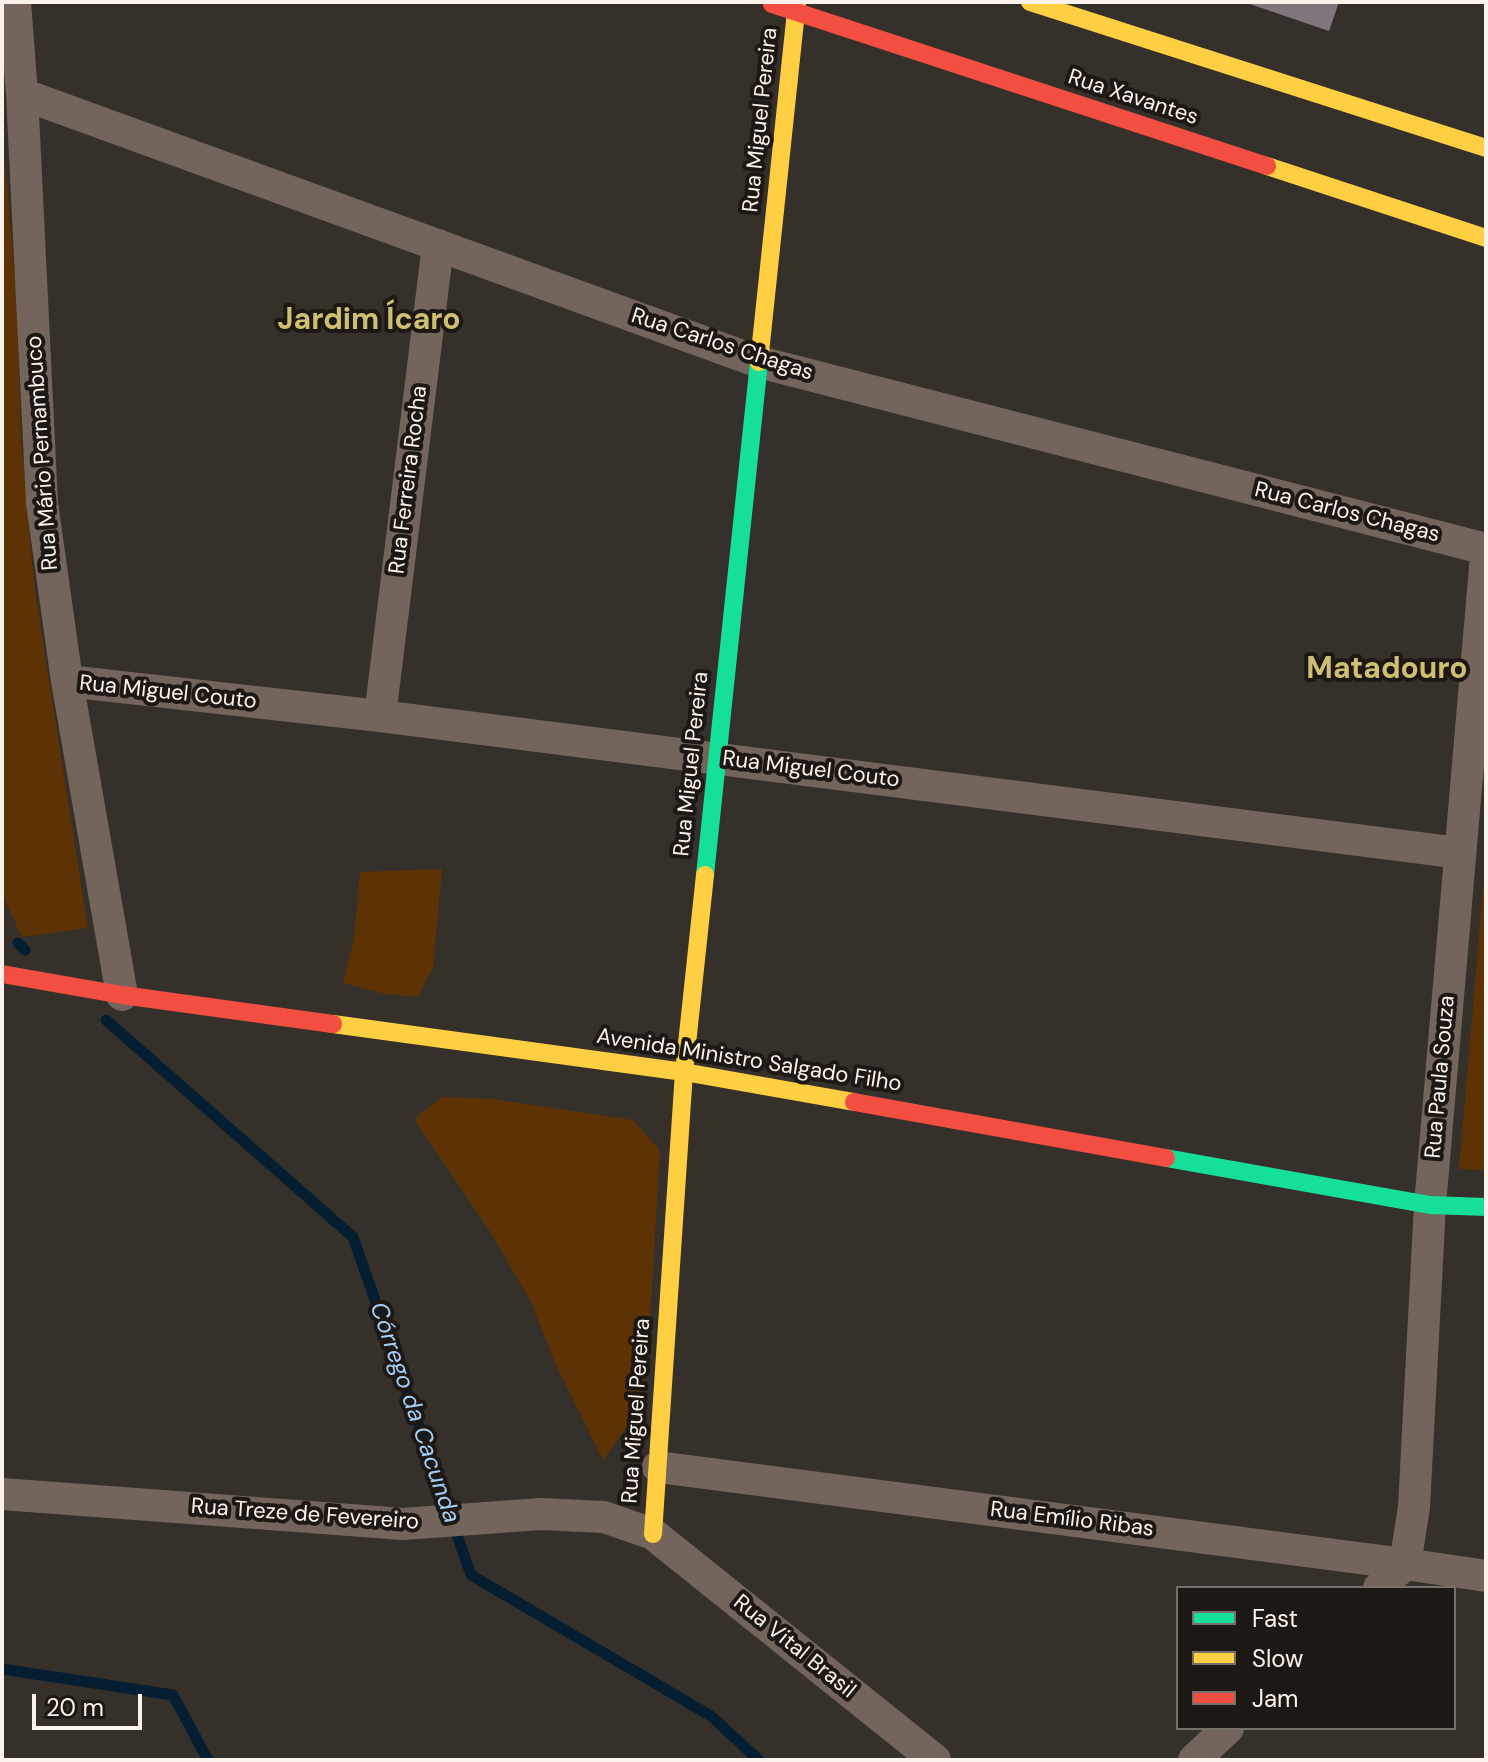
<!DOCTYPE html>
<meta charset="utf-8">
<style>
body{margin:0}
#map{position:relative;width:1488px;height:1762px;overflow:hidden;background:#36302a;font-family:"DM Sans",sans-serif}
canvas{display:block}
.frame{position:absolute;inset:0;border:4px solid #fbf2ec;pointer-events:none}
.legend{position:absolute;left:1176px;top:1586px;width:280px;height:144px;box-sizing:border-box;background:#1e1814;border:2px solid #766f6a;margin:0;padding:10px 14px;list-style:none;font-size:24px;color:#fbf2ec}
.legend li{display:flex;align-items:center;gap:16px;height:40px}
.legend b{width:40px;border:2px solid #766f6a}
.scale{position:absolute;left:32px;top:1694px;width:110px;height:36px;box-sizing:border-box;border:4px solid #fbf2ec;border-top:0;padding-left:10px;font-size:24px;line-height:28px;white-space:nowrap;color:#fbf2ec;-webkit-text-stroke:6px #1e1814;paint-order:stroke}
</style>
<div id="map">
<canvas width="1488" height="1762"></canvas>
<div class="frame"></div>
<ul class="legend">
<li><b style="height:10px;background:#16e098"></b>Fast</li>
<li><b style="height:10px;background:#ffcf43"></b>Slow</li>
<li><b style="height:10px;background:#f24e42"></b>Jam</li>
</ul>
<div class="scale">20 m</div>
</div>
<script>
const c = document.querySelector('canvas').getContext('2d');
c.lineJoin = 'round';
function fill(path, color) {
  c.fillStyle = color;
  c.fill(path, 'evenodd');
}
function poly(rows) {
  const path = new Path2D();
  for (const r of rows) {
    path.moveTo(r[0], r[1]);
    for (let i = 2; i < r.length; i += 2) path.lineTo(r[i], r[i + 1]);
  }
  return path;
}
function stroke(path, color, width, dash) {
  c.strokeStyle = color;
  c.lineWidth = width;
  c.lineCap = dash ? 'butt' : 'round';
  c.setLineDash(dash || []);
  c.stroke(path);
}
function drawText(font, color, halo, rows, align = 'center') {
  c.font = font + ' "DM Sans",sans-serif';
  c.lineWidth = 8;
  c.setLineDash([]);
  c.textBaseline = 'middle';
  c.strokeStyle = halo;
  c.fillStyle = color;
  for (const [text, x, y, turn = 0] of rows) {
    c.save();
    c.translate(x, y);
    c.rotate((+turn || 0) * Math.PI / 180);
    c.textAlign = isNaN(turn) ? turn : align;
    if (halo) c.strokeText(text, 0, 0);
    c.fillText(text, 0, 0);
    c.restore();
  }
}
fill(poly([
 [2,134,17,298,21,439,34,584,88,928,22,937,2,894],
 [1486,855,1486,1170,1459,1169],
 [442,869,433,967,418,997,385,994,343,983,354,939,360,872],
 [442,1097,492,1099,633,1120,660,1150,647,1374,630,1422,603,1460,555,1363,532,1304,493,1236,414,1119]
]), '#5d3306');
stroke(poly([
 [18,943,25,950],
 [106,1020,353,1237,471,1575,711,1716,759,1760],
 [2,1669,173,1695,208,1760]
]), '#051e32', 11);
fill(poly([
 [1244,2,1339,2,1329,31]
]), '#82767e');
stroke(poly([
 [15,2,22,94,42,503,67,681,122,995],
 [22,94,759,362,1486,549],
 [67,681,380,716,1460,853],
 [380,716,438,245],
 [658,1467,1405,1564,1486,1576],
 [2,1494,403,1524,541,1514,604,1517,653,1534,935,1760],
 [1379,1588,1405,1564,1414,1507,1430,1205,1486,556],
 [1194,1760,1228,1728]
]), '#73655b', 32);
stroke(poly([
 [705,875,759,362],
 [1166,1158,1430,1205,1486,1207]
]), '#16e098', 18);
stroke(poly([
 [1030,2,1486,148],
 [1267,166,1486,238],
 [759,362,797,2],
 [333,1024,684,1072,854,1102],
 [653,1534,684,1072,705,875]
]), '#ffcf43', 18);
stroke(poly([
 [772,4,1267,166],
 [2,974,122,995,333,1024],
 [854,1102,1166,1158]
]), '#f24e42', 18);
drawText('22px', '#fbf2ec', '#1e1814', [
 ["Rua Xavantes",1133,98,18],
 ["Rua Miguel Pereira",761,120,-84],
 ["Rua Carlos Chagas",722,345,18],
 ["Rua Mário Pernambuco",43,453,-94],
 ["Rua Ferreira Rocha",409,480,-83],
 ["Rua Carlos Chagas",1347,513,14],
 ["Rua Miguel Couto",168,693,6],
 ["Rua Miguel Pereira",692,764,-84],
 ["Rua Miguel Couto",811,770,7],
 ["Avenida Ministro Salgado Filho",749,1061,9],
 ["Rua Paula Souza",1441,1077,-85],
 ["Rua Miguel Pereira",637,1411,-86],
 ["Rua Treze de Fevereiro",305,1515,4],
 ["Rua Emílio Ribas",1072,1520,7],
 ["Rua Vital Brasil",794,1647,39]
]);
drawText('italic 24px', '#a3d0fa', '#1e1814', [
 ["Córrego da Cacunda",414,1413,71]
]);
drawText('bold 30px', '#cec072', '#1e1814', [
 ["Jardim Ícaro",369,321],
 ["Matadouro",1387,670]
]);
</script>
